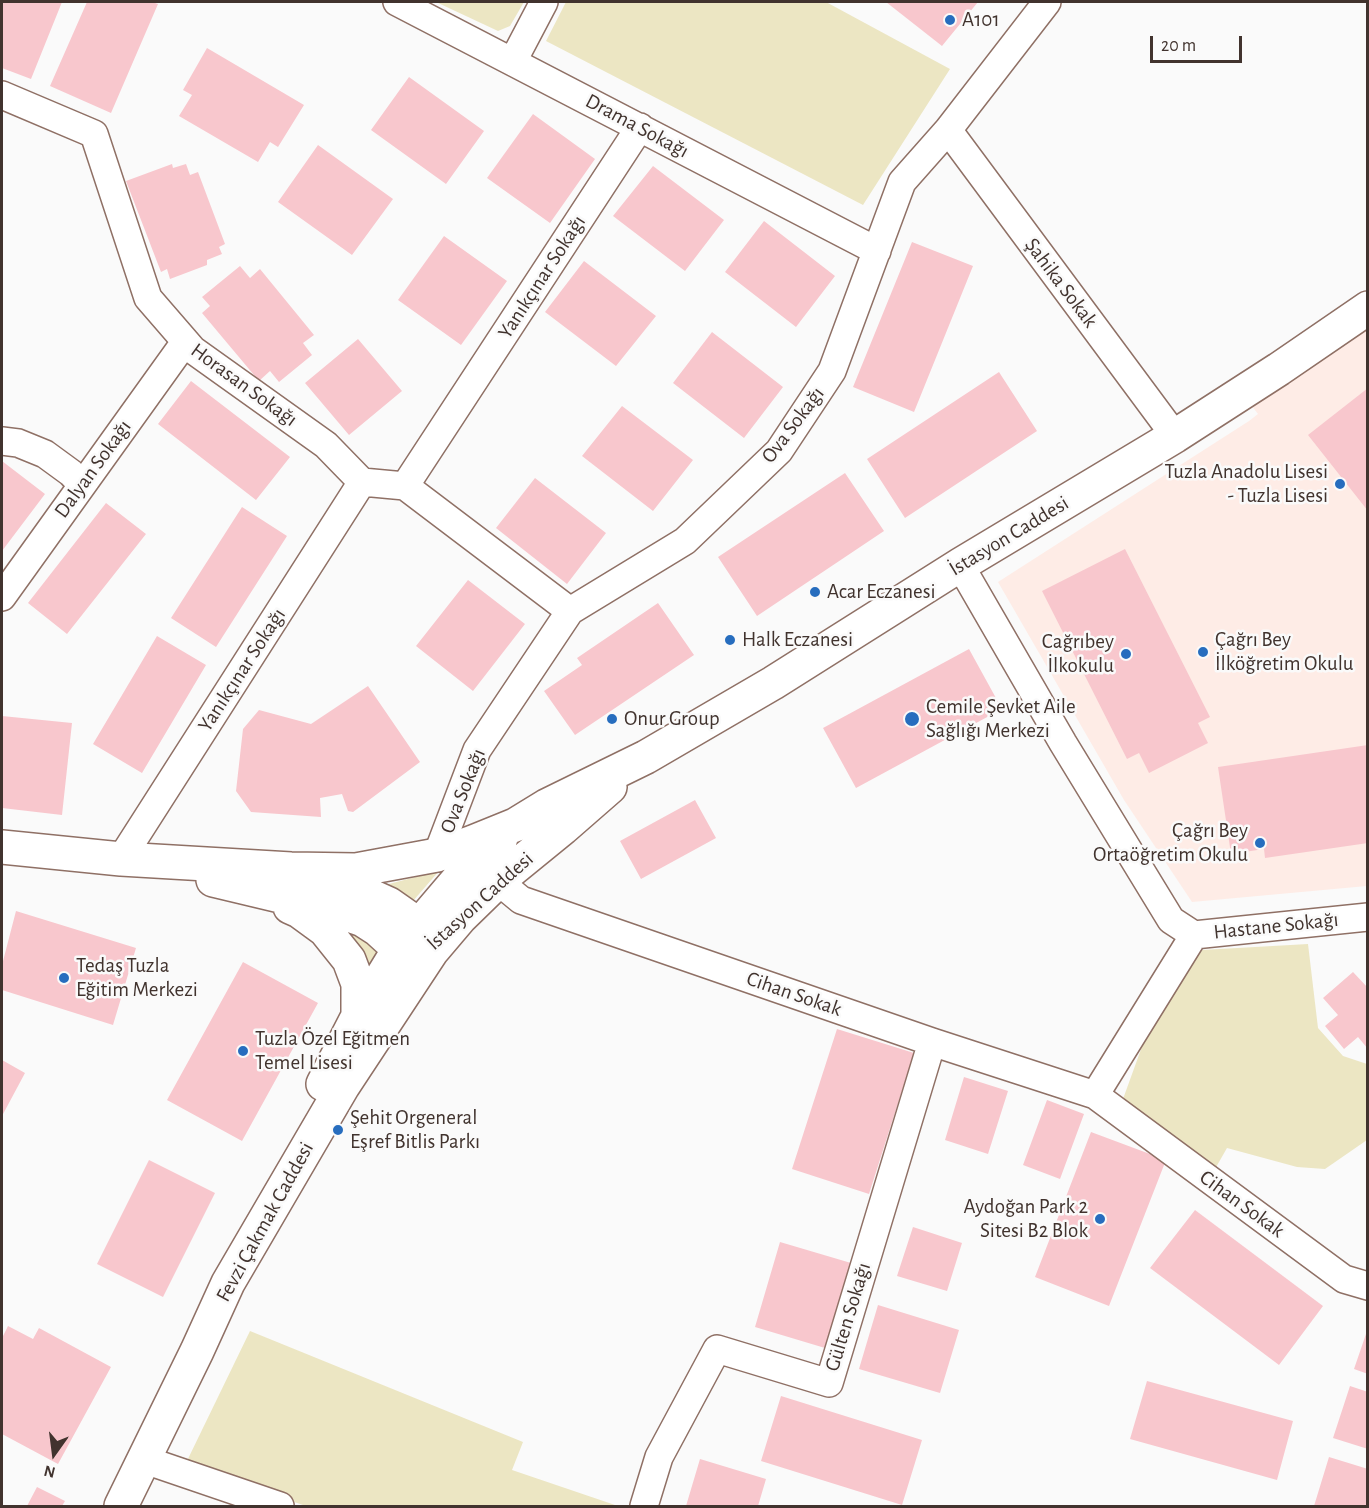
<!DOCTYPE html>
<meta charset="utf-8">
<style>
body{margin:0}
#map{position:relative;width:1369px;height:1508px;overflow:hidden;background:#fafafa;font-family:"Alegreya Sans",sans-serif}
canvas{display:block}
.frame{position:absolute;inset:0;border:3px solid #41332e;pointer-events:none}
.north{position:absolute;left:24px;top:1424px;width:60px;height:60px;-webkit-text-stroke:4px #fafafa;paint-order:stroke;rotate:194deg;font-size:16px;font-weight:700;line-height:24px;text-align:center;color:#41332e}
.north::after{content:'';display:block;margin:auto;width:21px;height:27px;background:#41332e;clip-path:polygon(50% 0,100% 100%,50% 72%,0 100%)}
.scale{position:absolute;left:1150px;top:36px;width:92px;height:27px;box-sizing:border-box;border:3px solid #41332e;border-top:0;padding-left:8px;font-size:18px;line-height:21px;white-space:nowrap;color:#41332e;-webkit-text-stroke:4px #fafafa;paint-order:stroke}
</style>
<div id="map">
<canvas width="1369" height="1508"></canvas>
<div class="frame"></div>
<div class="north">N</div>
<div class="scale">20 m</div>
</div>
<script>
const c = document.querySelector('canvas').getContext('2d');
c.lineJoin = 'round';
function fill(path, color) {
  c.fillStyle = color;
  c.fill(path, 'evenodd');
}
function poly(rows) {
  const path = new Path2D();
  for (const r of rows) {
    path.moveTo(r[0], r[1]);
    for (let i = 2; i < r.length; i += 2) path.lineTo(r[i], r[i + 1]);
  }
  return path;
}
function stroke(path, color, width, dash) {
  c.strokeStyle = color;
  c.lineWidth = width;
  c.lineCap = dash ? 'butt' : 'round';
  c.setLineDash(dash || []);
  c.stroke(path);
}
function drawText(font, color, halo, rows, align = 'center') {
  c.font = font + ' "Alegreya Sans",sans-serif';
  c.lineWidth = 5;
  c.setLineDash([]);
  c.textBaseline = 'middle';
  c.strokeStyle = halo;
  c.fillStyle = color;
  for (const [text, x, y, turn = 0] of rows) {
    c.save();
    c.translate(x, y);
    c.rotate((+turn || 0) * Math.PI / 180);
    c.textAlign = isNaN(turn) ? turn : align;
    if (halo) c.strokeText(text, 0, 0);
    c.fillText(text, 0, 0);
    c.restore();
  }
}
fill(poly([
 [1367,325,1367,886,1192,902,1124,800,998,582,1249,421,1258,414,1249,402]
]), '#feece6');
fill(poly([
 [436,2,524,2,510,26,498,31],
 [566,2,826,2,950,69,863,205,546,41],
 [439,871,413,901,385,885],
 [332,923,383,948,366,981],
 [1308,944,1318,1028,1343,1056,1367,1064,1367,1140,1325,1169,1297,1167,1227,1148,1215,1169,1123,1099,1144,1041,1202,950],
 [250,1331,523,1442,512,1470,618,1506,306,1506,185,1465]
]), '#ece6c3');
fill(poly([
 [2,2,62,2,31,79,2,68],
 [87,2,152,2,158,4,111,113,50,86],
 [886,2,978,2,942,46],
 [207,48,304,105,278,147,270,142,258,162,179,116,192,95,183,90],
 [409,77,484,131,446,184,371,130],
 [533,114,595,159,550,223,487,178],
 [318,145,393,199,352,255,278,202],
 [172,164,173,168,186,164,190,175,198,172,225,244,219,247,222,254,207,260,207,265,170,279,167,269,161,272,126,181],
 [653,166,724,220,685,271,613,216],
 [764,221,835,276,796,327,725,272],
 [444,236,507,281,461,345,398,300],
 [912,242,973,266,914,412,853,387],
 [584,261,656,316,616,366,545,312],
 [240,266,250,278,260,269,314,335,303,343,312,355,279,382,270,371,259,381,202,313,210,306,202,297],
 [712,332,783,387,744,438,673,383],
 [358,339,402,391,349,435,305,383],
 [999,372,1037,431,905,518,867,459],
 [191,381,290,457,256,500,158,424],
 [1368,388,1368,511,1308,435],
 [622,406,693,460,653,511,582,456],
 [2,461,45,494,2,551],
 [845,473,884,531,757,616,718,557],
 [535,478,606,533,567,584,496,528],
 [106,503,146,534,67,634,28,603],
 [242,507,287,536,216,647,171,618],
 [1125,549,1210,717,1198,723,1208,743,1149,773,1139,753,1127,759,1042,591],
 [468,580,525,624,473,691,416,646],
 [658,603,694,655,575,735,544,691,582,665,577,658],
 [157,636,206,665,142,773,93,744],
 [969,649,1002,709,856,788,823,728],
 [368,686,420,762,353,812,348,811,342,794,320,798,321,817,251,812,236,791,243,729,259,710,311,724],
 [2,716,72,723,62,815,2,808],
 [1368,745,1368,843,1265,858,1264,849,1231,854,1218,767],
 [695,800,716,838,641,879,620,841],
 [16,911,136,948,113,1025,2,990,2,965],
 [243,962,318,1003,242,1141,167,1100],
 [1353,972,1368,988,1368,1049,1358,1037,1344,1049,1325,1026,1338,1015,1323,998],
 [837,1029,914,1053,869,1194,792,1169],
 [2,1060,25,1073,2,1116],
 [964,1077,1008,1091,988,1154,945,1140],
 [1047,1100,1084,1114,1060,1179,1023,1165],
 [1091,1132,1166,1160,1109,1306,1035,1277],
 [149,1160,215,1193,163,1297,97,1264],
 [1195,1210,1323,1306,1279,1365,1150,1268],
 [913,1227,962,1243,947,1291,897,1276],
 [780,1242,851,1263,825,1348,755,1327],
 [878,1305,959,1330,940,1393,859,1369],
 [8,1326,33,1339,39,1328,111,1367,58,1464,2,1434,2,1338],
 [1367,1331,1368,1331,1368,1374,1354,1369],
 [1147,1381,1293,1421,1277,1480,1130,1439],
 [1350,1386,1368,1392,1368,1449,1333,1438],
 [781,1396,922,1440,902,1505,761,1461],
 [1329,1457,1368,1469,1368,1506,1314,1506],
 [700,1459,766,1479,758,1506,686,1506],
 [37,1487,65,1501,62,1506,27,1506]
]), '#f8c7cd');
const street = poly([
 [397,2,877,251],
 [513,61,544,2],
 [2,95,94,134,148,298,193,350,326,445,362,482,405,486,570,611],
 [948,130,1175,436],
 [2,441,18,443,45,454,71,473,82,485],
 [405,486,640,127],
 [960,565,1063,743,1171,920,1194,935,1368,917],
 [2,597,185,342],
 [437,855,477,750,570,611,685,541,779,451,832,371,902,182,948,130,1047,2],
 [121,859,362,482],
 [498,881,521,900,932,1042,1095,1095,1194,935],
 [1095,1095,1344,1279,1368,1286],
 [145,1460,280,1506],
 [644,1506,659,1457,717,1349,829,1383,932,1042]
]);
const secondary = poly([
 [2,847,121,859,291,869,356,870,437,855,473,842,515,825,546,806,646,757,773,683,960,565,1175,436,1279,369,1368,308],
 [323,879,358,890,389,904,429,932,433,943],
 [213,880,326,907,363,920,377,929,399,949,407,954,420,954],
 [290,907,299,911,325,930,349,960,358,984,358,1016],
 [323,1084,358,1016,399,949,473,862,501,838],
 [121,1506,197,1351,228,1283,343,1086,432,951,460,918,498,881,563,828,610,787]
]);
stroke(street, '#8f7065', 30);
stroke(secondary, '#8f7065', 36);
stroke(street, '#fff', 27);
stroke(secondary, '#fff', 33);
for (const [x, y, r, color] of [
 [950,20,6,"#276dbe"],
 [1340,484,6,"#276dbe"],
 [815,592,6,"#276dbe"],
 [730,640,6,"#276dbe"],
 [1203,652,6,"#276dbe"],
 [1126,654,6,"#276dbe"],
 [612,719,6,"#276dbe"],
 [912,719,8,"#276dbe"],
 [1260,843,6,"#276dbe"],
 [64,978,6,"#276dbe"],
 [243,1051,6,"#276dbe"],
 [338,1130,6,"#276dbe"],
 [1100,1219,6,"#276dbe"]
]) {
  const dot = new Path2D();
  dot.arc(x, y, r, 0, 2 * Math.PI);
  c.fillStyle = color;
  c.fill(dot);
  stroke(dot, '#fafafa', 2);
}
drawText('21px', '#41332e', '#fafafa', [
 ["A101",962,20],
 ["Tuzla Anadolu Lisesi",1328,472,"right"],
 ["- Tuzla Lisesi",1328,496,"right"],
 ["Acar Eczanesi",827,592],
 ["Halk Eczanesi",742,640],
 ["Çağrı Bey",1215,640],
 ["İlköğretim Okulu",1215,664],
 ["Cağrıbey",1114,642,"right"],
 ["İlkokulu",1114,666,"right"],
 ["Cemile Şevket Aile",926,707],
 ["Sağlığı Merkezi",926,731],
 ["Onur Group",624,719],
 ["Çağrı Bey",1248,831,"right"],
 ["Ortaöğretim Okulu",1248,855,"right"],
 ["Tedaş Tuzla",76,966],
 ["Eğitim Merkezi",76,990],
 ["Tuzla Özel Eğitmen",255,1039],
 ["Temel Lisesi",255,1063],
 ["Şehit Orgeneral",350,1118],
 ["Eşref Bitlis Parkı",350,1142],
 ["Aydoğan Park 2",1088,1207,"right"],
 ["Sitesi B2 Blok",1088,1231,"right"]
], 'left');
drawText('21px', '#41332e', '#fafafa', [
 ["Drama Sokağı",637,126,28],
 ["Yanıkçınar Sokağı",542,277,-57],
 ["Şahika Sokak",1061,283,53],
 ["Horasan Sokağı",244,385,36],
 ["Ova Sokağı",793,425,-53],
 ["Dalyan Sokağı",93,469,-54],
 ["İstasyon Caddesi",1009,536,-31],
 ["Yanıkçınar Sokağı",242,670,-57],
 ["Ova Sokağı",463,791,-68],
 ["İstasyon Caddesi",480,901,-42],
 ["Hastane Sokağı",1276,926,-6],
 ["Cihan Sokak",794,994,19],
 ["Cihan Sokak",1242,1204,36],
 ["Fevzi Çakmak Caddesi",265,1222,-61],
 ["Gülten Sokağı",848,1317,-73]
]);
</script>
